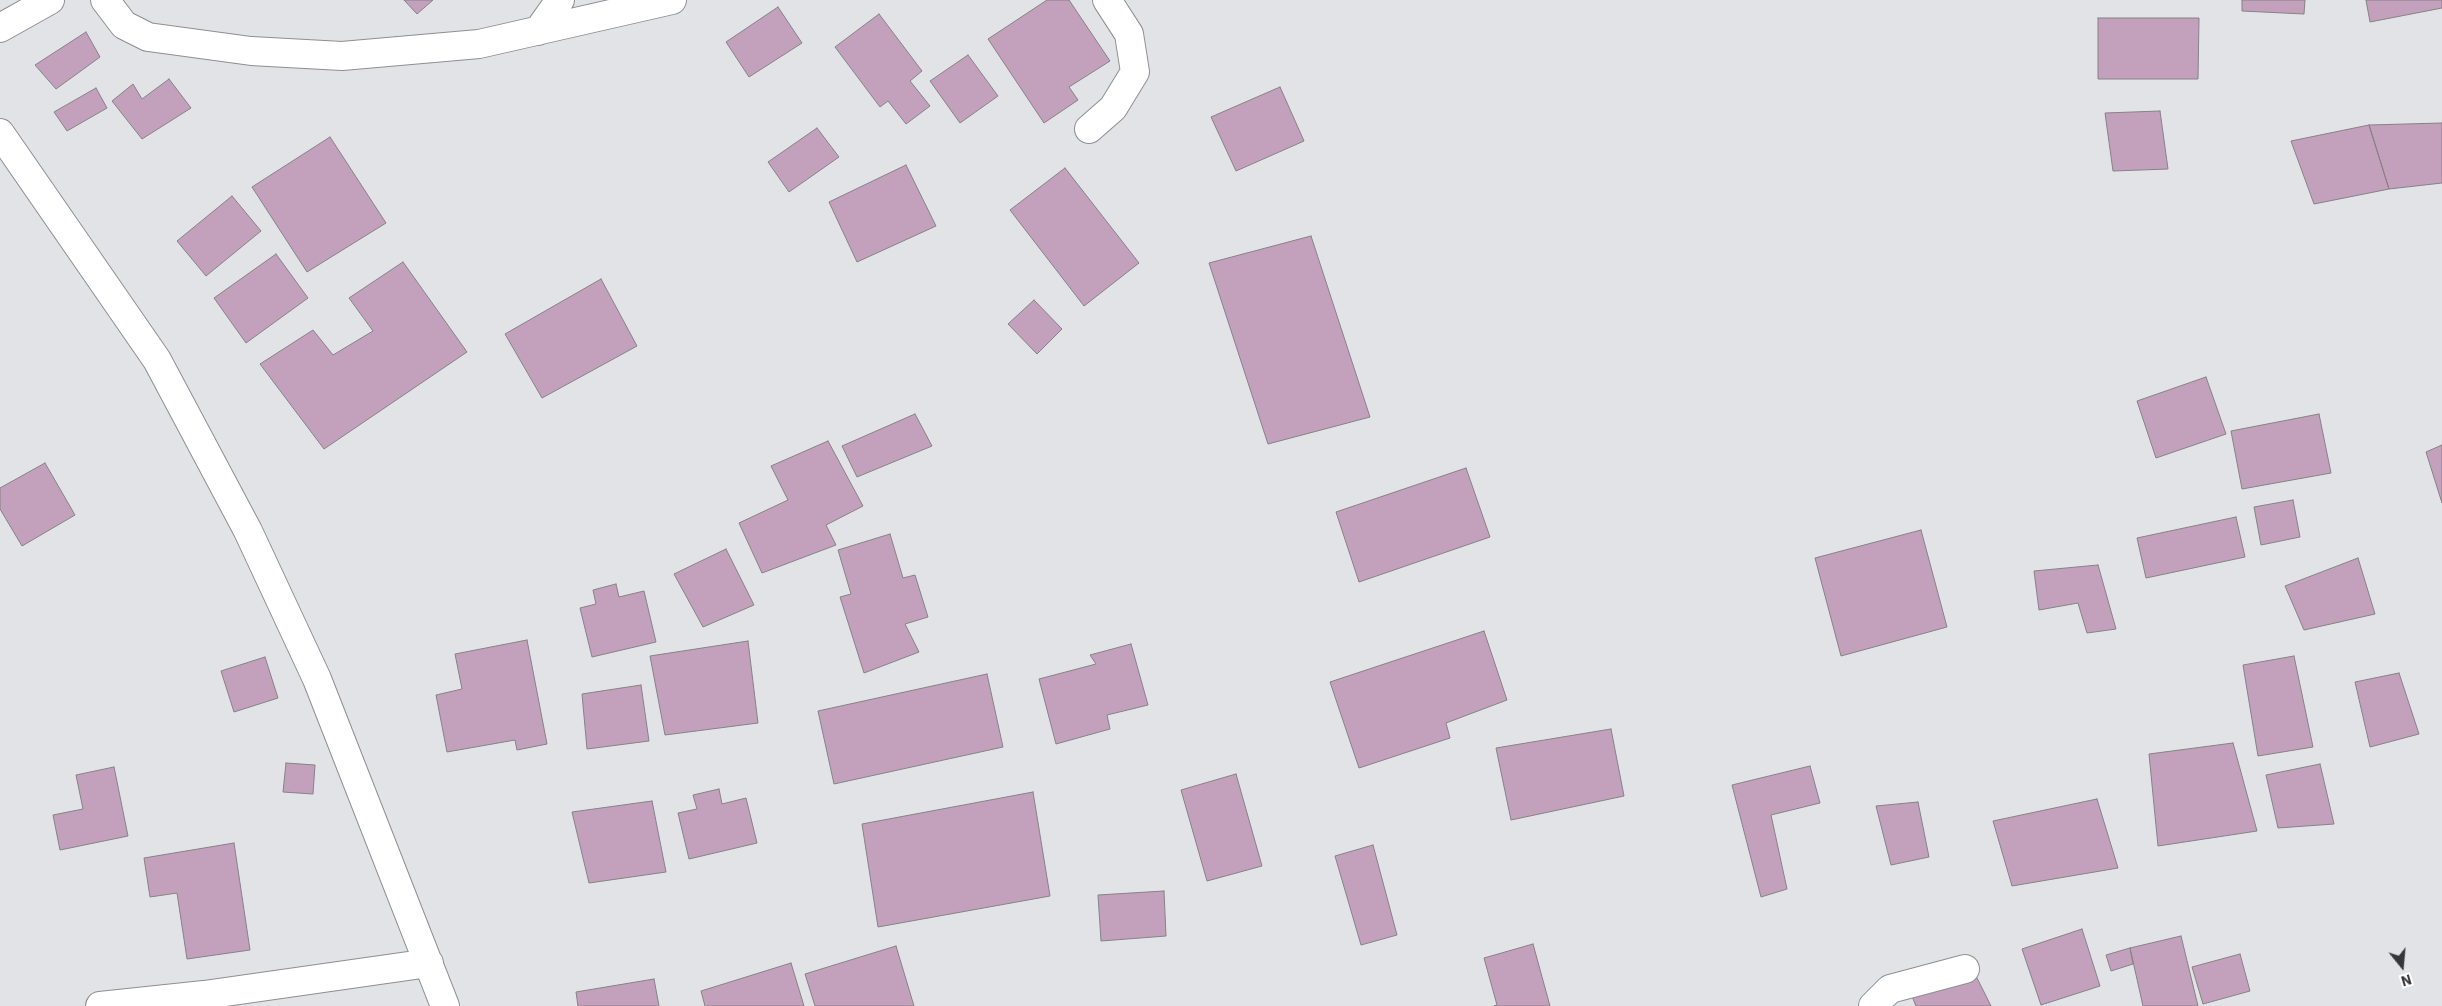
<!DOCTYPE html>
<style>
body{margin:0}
#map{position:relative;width:2442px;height:1006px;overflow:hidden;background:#e2e3e7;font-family:"IBM Plex Sans",sans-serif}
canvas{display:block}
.north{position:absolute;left:2377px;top:941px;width:50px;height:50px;-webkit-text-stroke:4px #fff;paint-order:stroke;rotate:163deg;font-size:14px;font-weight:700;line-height:20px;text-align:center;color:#363638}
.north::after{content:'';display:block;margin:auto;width:18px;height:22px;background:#363638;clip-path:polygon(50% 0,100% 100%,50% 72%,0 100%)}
</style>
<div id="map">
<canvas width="2442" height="1006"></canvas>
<div class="north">N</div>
</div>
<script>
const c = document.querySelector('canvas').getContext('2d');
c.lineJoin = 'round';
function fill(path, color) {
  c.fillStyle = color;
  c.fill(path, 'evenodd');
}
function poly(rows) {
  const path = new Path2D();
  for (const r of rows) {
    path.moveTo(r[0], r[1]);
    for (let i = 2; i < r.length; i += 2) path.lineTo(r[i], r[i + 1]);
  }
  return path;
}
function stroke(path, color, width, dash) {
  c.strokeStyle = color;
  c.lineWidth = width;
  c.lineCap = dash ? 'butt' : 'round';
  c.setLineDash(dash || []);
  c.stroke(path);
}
const building = poly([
 [404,0,433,0,417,14,404,0],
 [1047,0,1069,0,1110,61,1069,87,1078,100,1044,123,988,39,1047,0],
 [2242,0,2305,0,2304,14,2242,11,2242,0],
 [2366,0,2442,0,2442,8,2370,22,2366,0],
 [778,7,802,43,749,77,726,42,778,7],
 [879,14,922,71,910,81,930,106,906,124,888,101,880,107,835,47,879,14],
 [2098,18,2199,18,2198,79,2098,79,2098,18],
 [86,32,100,57,56,89,35,65,86,32],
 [968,55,998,96,960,123,930,81,968,55],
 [169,79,191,108,142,139,112,101,133,84,142,99,169,79],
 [1280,87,1304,141,1236,171,1211,117,1280,87],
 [96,88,107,108,67,131,54,112,96,88],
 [2160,111,2168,169,2113,171,2105,113,2160,111],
 [2442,123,2442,183,2389,189,2369,125,2442,123],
 [2369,125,2389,189,2314,204,2291,141,2369,125],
 [817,128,839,157,789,192,768,162,817,128],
 [330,137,386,223,307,272,252,187,330,137],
 [906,165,936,226,857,262,829,202,906,165],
 [1065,168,1139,263,1084,306,1010,210,1065,168],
 [232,196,261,231,206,276,177,241,232,196],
 [1311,236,1370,417,1268,444,1209,263,1311,236],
 [276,254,308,298,246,343,214,298,276,254],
 [403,262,467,352,324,449,260,364,313,330,333,355,373,331,349,298,403,262],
 [601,279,637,346,542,398,505,334,601,279],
 [1034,300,1062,329,1037,354,1008,324,1034,300],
 [2206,377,2226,434,2156,458,2137,401,2206,377],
 [915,414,932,446,857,477,842,446,915,414],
 [2319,414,2331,473,2242,489,2231,431,2319,414],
 [828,441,863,506,826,525,836,545,762,573,739,523,788,500,771,466,828,441],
 [2442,445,2442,503,2426,452,2442,445],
 [45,463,75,515,22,546,0,509,0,488,45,463],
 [1466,468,1490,537,1359,582,1336,512,1466,468],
 [2293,500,2300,537,2261,545,2254,507,2293,500],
 [2236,517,2245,557,2146,578,2137,538,2236,517],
 [1921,530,1947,627,1841,656,1815,558,1921,530],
 [890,534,903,578,915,575,928,617,905,624,919,652,864,673,840,597,851,594,838,550,890,534],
 [726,549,754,605,703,627,674,574,726,549],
 [2358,558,2375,614,2304,630,2285,586,2358,558],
 [2098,565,2116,629,2087,633,2078,603,2039,610,2034,571,2098,565],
 [616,584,619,597,644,591,656,642,592,657,580,608,596,604,593,590,616,584],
 [1484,631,1507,700,1446,723,1450,738,1359,768,1330,682,1484,631],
 [527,640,547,744,517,750,515,740,447,752,436,695,462,689,455,654,527,640],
 [748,641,758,723,665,735,650,656,748,641],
 [1131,644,1148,705,1107,715,1110,729,1056,744,1039,679,1096,664,1090,655,1131,644],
 [2294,656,2313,747,2258,756,2243,665,2294,656],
 [265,657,278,698,234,712,221,671,265,657],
 [2399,673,2419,734,2370,747,2355,682,2399,673],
 [987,674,1003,747,834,784,818,711,987,674],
 [641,685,649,741,587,749,582,694,641,685],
 [1611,729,1624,796,1511,820,1496,748,1611,729],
 [2233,743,2257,831,2158,846,2149,754,2233,743],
 [286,763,315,765,313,794,283,792,286,763],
 [2320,764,2334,824,2278,828,2266,775,2320,764],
 [1810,766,1820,803,1771,815,1787,889,1761,897,1732,785,1810,766],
 [114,767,128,836,60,850,53,815,83,809,76,775,114,767],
 [1236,774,1262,866,1207,881,1181,790,1236,774],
 [719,789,722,804,746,798,757,843,689,859,678,813,697,809,693,795,719,789],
 [1033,792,1050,896,878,927,862,824,1033,792],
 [2097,799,2118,868,2012,886,1993,821,2097,799],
 [652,801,666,872,589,883,572,812,652,801],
 [1918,802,1929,857,1891,865,1876,806,1918,802],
 [234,843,250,950,187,959,177,893,150,897,144,858,234,843],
 [1373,845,1397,935,1361,945,1335,856,1373,845],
 [1164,891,1166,936,1101,941,1098,895,1164,891],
 [2082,929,2100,986,2041,1005,2022,949,2082,929],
 [2181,936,2198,1006,2143,1006,2130,948,2181,936],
 [1533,944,1550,1006,1494,1006,1497,1005,1484,958,1533,944],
 [896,946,914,1006,815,1006,805,974,896,946],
 [2130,948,2133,964,2111,971,2106,955,2130,948],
 [2240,954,2250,991,2203,1004,2192,967,2240,954],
 [791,963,804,1006,705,1006,701,991,791,963],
 [1970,964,1991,1006,1916,1006,1908,987,1970,964],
 [654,979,659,1006,578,1006,576,992,654,979]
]);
fill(building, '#c3a1bc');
stroke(building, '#858284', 1);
const minor = poly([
 [105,0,124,25,148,37,251,51,342,56,479,44,672,0],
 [0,28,50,0],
 [538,31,560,0],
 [1089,129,1113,108,1135,72,1129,34,1107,0],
 [0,133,157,360,248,531,317,679,445,1006],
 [100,1006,204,995,429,963],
 [1873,1006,1890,989,1965,969]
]);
stroke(minor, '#8f8f92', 30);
stroke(minor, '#fff', 28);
</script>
